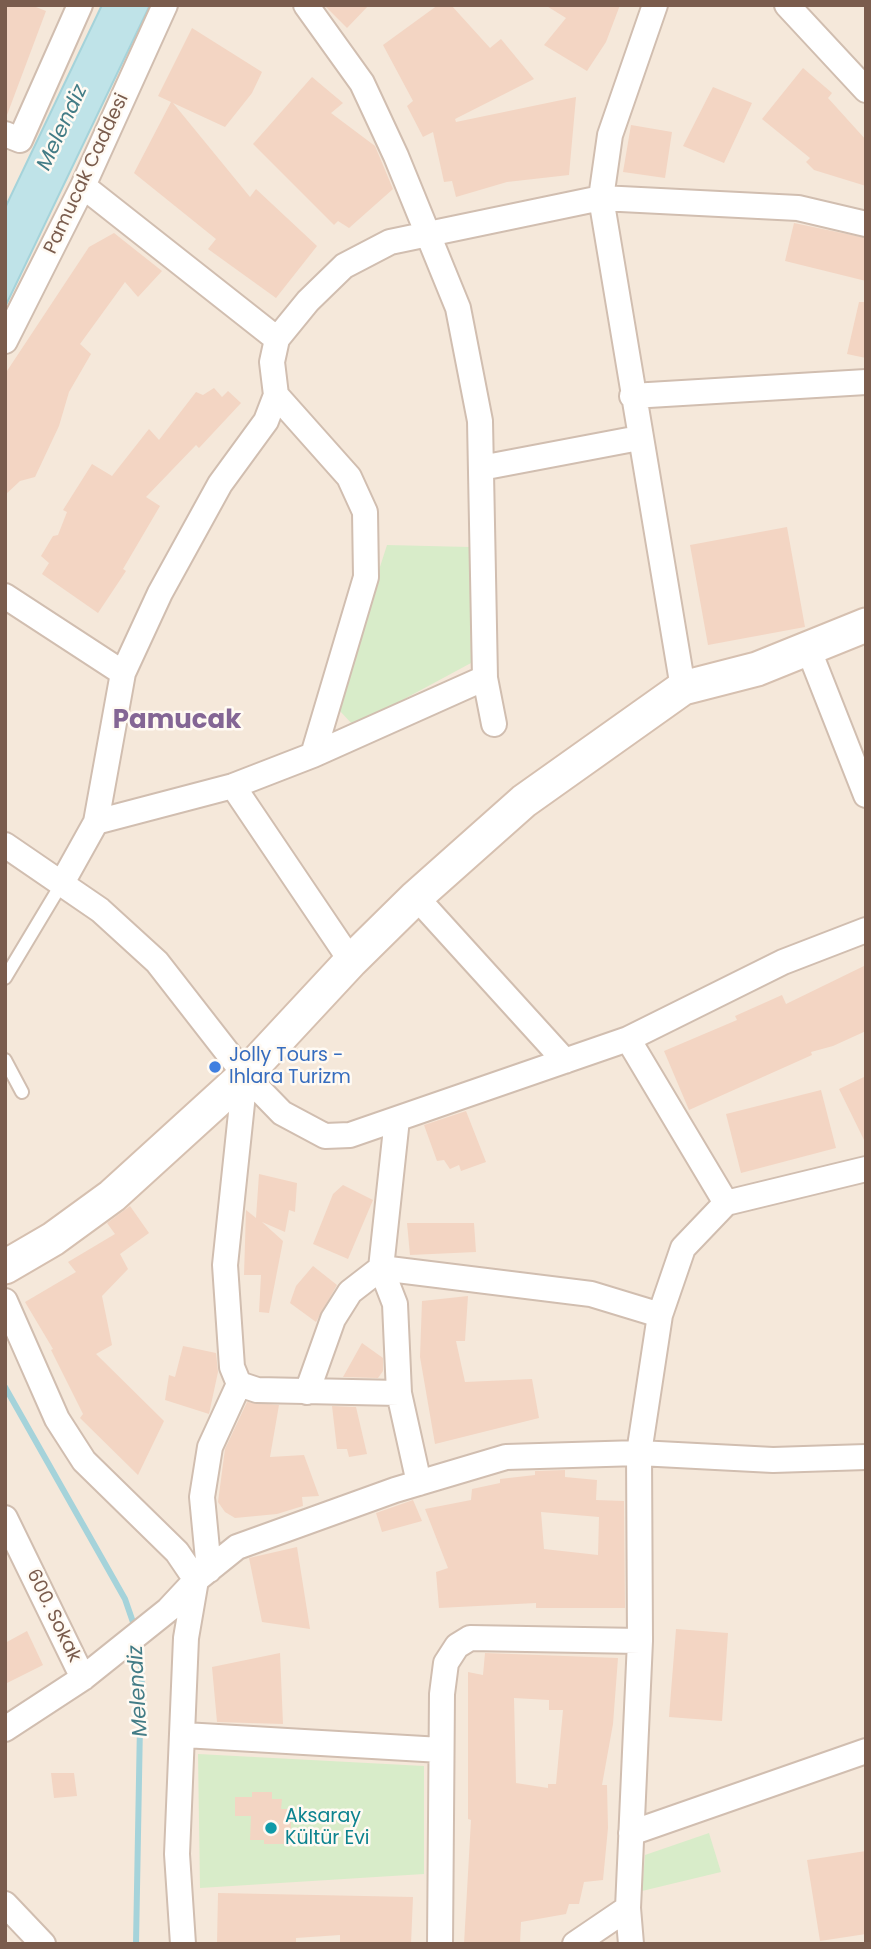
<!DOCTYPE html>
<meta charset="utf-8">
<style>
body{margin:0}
#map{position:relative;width:871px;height:1949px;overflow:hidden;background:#fdf6ec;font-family:Poppins,sans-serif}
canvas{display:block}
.frame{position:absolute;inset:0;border:7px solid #7a5c4d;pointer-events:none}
</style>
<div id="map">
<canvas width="871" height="1949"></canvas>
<div class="frame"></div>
</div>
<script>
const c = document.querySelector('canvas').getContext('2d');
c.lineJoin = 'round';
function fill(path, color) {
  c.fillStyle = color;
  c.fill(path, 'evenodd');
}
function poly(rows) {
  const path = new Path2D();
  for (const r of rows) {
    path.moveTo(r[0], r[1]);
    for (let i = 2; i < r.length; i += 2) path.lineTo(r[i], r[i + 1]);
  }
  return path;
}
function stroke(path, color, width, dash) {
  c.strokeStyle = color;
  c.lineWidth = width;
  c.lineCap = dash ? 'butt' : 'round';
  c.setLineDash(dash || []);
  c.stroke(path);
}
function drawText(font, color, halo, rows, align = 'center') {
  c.font = font + ' Poppins,sans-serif';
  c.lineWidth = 5;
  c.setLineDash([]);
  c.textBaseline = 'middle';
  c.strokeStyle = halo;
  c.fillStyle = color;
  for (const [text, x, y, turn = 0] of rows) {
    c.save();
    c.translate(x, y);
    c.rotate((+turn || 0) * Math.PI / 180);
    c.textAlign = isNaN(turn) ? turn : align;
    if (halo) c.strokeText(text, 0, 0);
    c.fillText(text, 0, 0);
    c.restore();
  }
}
fill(poly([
 [5,5,866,5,866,1944,5,1944]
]), '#f5e8da');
fill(poly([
 [387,545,470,547,471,663,354,726,339,710,345,676],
 [198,1754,424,1766,424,1874,200,1888],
 [709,1833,721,1872,642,1891,645,1855]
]), '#d8ecc9');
const water = poly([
 [102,5,150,5,5,307,5,208,102,5]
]);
fill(water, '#bfe3e8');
stroke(water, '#a5d3da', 2);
stroke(poly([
 [5,1387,125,1599,135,1628],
 [136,1944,140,1724,143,1698,139,1642]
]), '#a5d3da', 6);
fill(poly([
 [5,5,31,5,46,11,7,115],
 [324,5,369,5,347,28],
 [438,5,451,5,490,48,501,39,534,79,455,119,456,122,576,97,569,175,507,182,456,197,452,181,444,182,433,132,423,137,407,106,413,101,383,45],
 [545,5,620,5,606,42,587,71,544,45,566,18],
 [192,28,262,72,252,93,225,127,173,103,250,197,256,189,317,246,276,298,208,249,216,239,134,173,171,102,158,96],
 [803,68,832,93,828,98,866,140,866,186,814,170,806,162,810,158,762,119],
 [312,77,343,103,331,113,375,146,393,189,349,228,338,221,334,225,253,144],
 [713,87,752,103,724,163,683,146],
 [631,125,672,132,665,178,623,172],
 [794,223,866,238,866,281,785,261],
 [114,233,162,271,138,297,125,282,80,344,91,354,69,392,59,426,35,477,20,481,5,495,5,374,89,247],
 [859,302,866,302,866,358,847,354],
 [214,388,222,397,228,391,241,403,199,448,196,445,146,497,160,506,123,569,126,571,98,613,42,574,49,563,41,556,53,536,58,535,67,512,63,510,92,464,112,476,149,429,159,440,196,392,203,395],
 [787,527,805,627,708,645,690,545],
 [866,965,866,1031,833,1046,811,1052,812,1055,689,1110,664,1051,737,1020,735,1016,782,995,786,1004],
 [866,1076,866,1144,839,1089],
 [821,1090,836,1148,741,1173,726,1114],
 [466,1111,486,1162,461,1171,459,1165,450,1169,444,1160,437,1161,424,1125],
 [259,1174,297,1183,295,1212,289,1210,285,1232,262,1222,283,1241,269,1313,259,1312,261,1275,244,1275,246,1210,256,1218],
 [343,1185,373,1200,348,1259,313,1244,333,1194],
 [130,1206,149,1233,120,1254,128,1269,102,1296,112,1345,96,1354,164,1421,138,1475,80,1418,83,1414,51,1350,53,1349,25,1302,76,1272,68,1262,115,1234,107,1223],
 [407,1223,474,1223,476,1252,410,1255],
 [313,1266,337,1285,316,1322,290,1303,296,1286],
 [468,1296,465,1341,456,1341,465,1382,532,1379,539,1418,435,1444,420,1357,422,1301],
 [362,1343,383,1358,383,1371,378,1378,343,1377],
 [183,1346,216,1353,218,1372,209,1414,165,1400,169,1375,175,1377],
 [247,1402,279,1405,270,1457,304,1455,319,1496,302,1497,303,1506,277,1514,235,1518,225,1512,218,1502,225,1449],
 [332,1406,356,1407,367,1454,349,1457,347,1449,337,1449],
 [565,1470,565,1477,597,1480,596,1500,624,1501,625,1608,536,1608,536,1603,439,1608,436,1572,448,1568,425,1509,471,1500,472,1489,500,1483,500,1479,535,1475,535,1471],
 [541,1512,599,1517,598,1555,544,1549],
 [413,1500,422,1521,382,1532,376,1513],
 [297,1547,310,1629,262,1622,249,1558],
 [676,1629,728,1633,722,1721,669,1717],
 [27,1631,43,1665,5,1684,5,1643],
 [280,1653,283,1724,217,1722,212,1667],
 [485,1653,618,1658,613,1724,602,1785,607,1785,608,1828,603,1880,584,1882,579,1904,569,1904,566,1914,521,1922,520,1944,464,1944,471,1820,468,1819,468,1672,483,1675],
 [514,1698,549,1700,549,1710,563,1710,556,1784,548,1784,548,1788,516,1783],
 [51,1773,74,1773,77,1796,54,1798],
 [252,1792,272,1792,272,1799,282,1799,281,1809,291,1809,291,1844,264,1844,264,1840,250,1840,251,1816,235,1816,235,1797,252,1797],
 [866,1851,866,1934,820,1941,807,1860],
 [218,1893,413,1897,411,1944,340,1944,340,1935,296,1938,296,1944,217,1944]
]), '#f3d5c3');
const service = poly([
 [5,978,62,883],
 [5,1060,22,1092]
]);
const minor = poly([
 [306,5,362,83,396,156,458,308,480,421,485,678,494,724],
 [655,5,610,135,601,198,683,688],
 [787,5,866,90],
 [5,134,20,140,80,5],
 [83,186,277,339],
 [5,341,83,186,165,5],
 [276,395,349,477,365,512,366,577,313,755],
 [632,396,866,382],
 [481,468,639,438],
 [5,596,123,673],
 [808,648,866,795],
 [233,786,351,961],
 [96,822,233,786,313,755,485,678],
 [5,845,100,910,157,962,245,1075,282,1113,325,1136,350,1135,628,1039],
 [62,883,96,822,123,673,160,593,220,484,266,421,276,395,272,362,277,339,308,301,344,266,390,242,601,198,798,208,866,224],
 [416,897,565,1061],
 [866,930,783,962,628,1039,726,1203,866,1169],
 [726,1203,683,1248,660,1315,639,1453,773,1460,866,1457],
 [5,1301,57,1419,84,1461,177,1552,196,1580,186,1638,177,1854,183,1944],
 [239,1384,257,1390,399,1393,419,1483],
 [307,1392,333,1319,350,1292,381,1268,397,1119],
 [399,1393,395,1304,381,1268,591,1294,660,1315],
 [5,1518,83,1678],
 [209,1570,202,1497,210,1447,239,1384,232,1367,225,1265,245,1075],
 [5,1729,83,1678,168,1610,196,1580,237,1547,395,1490,506,1457,639,1453,640,1641,628,1908,575,1944],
 [184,1735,441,1750],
 [631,1833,866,1751],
 [5,1904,43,1944],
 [628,1908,631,1944],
 [440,1944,442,1694,446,1663,457,1646,470,1638,640,1641]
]);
const secondary = poly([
 [5,1267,53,1239,112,1196,245,1075,351,961,416,897,524,801,683,688,757,669,866,625]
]);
stroke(service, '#d1beb0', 16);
stroke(minor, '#d1beb0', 28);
stroke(secondary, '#d6c0b0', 37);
stroke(service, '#fff', 12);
stroke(minor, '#fff', 24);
stroke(secondary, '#fff', 33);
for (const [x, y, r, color] of [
 [215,1067,7,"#3f7fe0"],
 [271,1828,7,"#0f9aa8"]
]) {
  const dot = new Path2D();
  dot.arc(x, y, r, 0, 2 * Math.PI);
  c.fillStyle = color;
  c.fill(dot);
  stroke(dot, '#fffaf3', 2.5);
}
drawText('19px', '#7a5c4d', '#fffaf3', [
 ["Pamucak Caddesi",87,174,-65],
 ["600. Sokak",53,1616,64]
]);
drawText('19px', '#366cbe', '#fffaf3', [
 ["Jolly Tours -",229,1056],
 ["Ihlara Turizm",229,1078]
], 'left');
drawText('19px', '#0d838f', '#fffaf3', [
 ["Aksaray",285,1817],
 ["Kültür Evi",285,1839]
], 'left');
drawText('italic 21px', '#437c86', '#fffaf3', [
 ["Melendiz",63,128,-65],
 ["Melendiz",139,1691,-93]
]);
drawText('bold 26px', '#846695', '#fffaf3', [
 ["Pamucak",177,721]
]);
</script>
